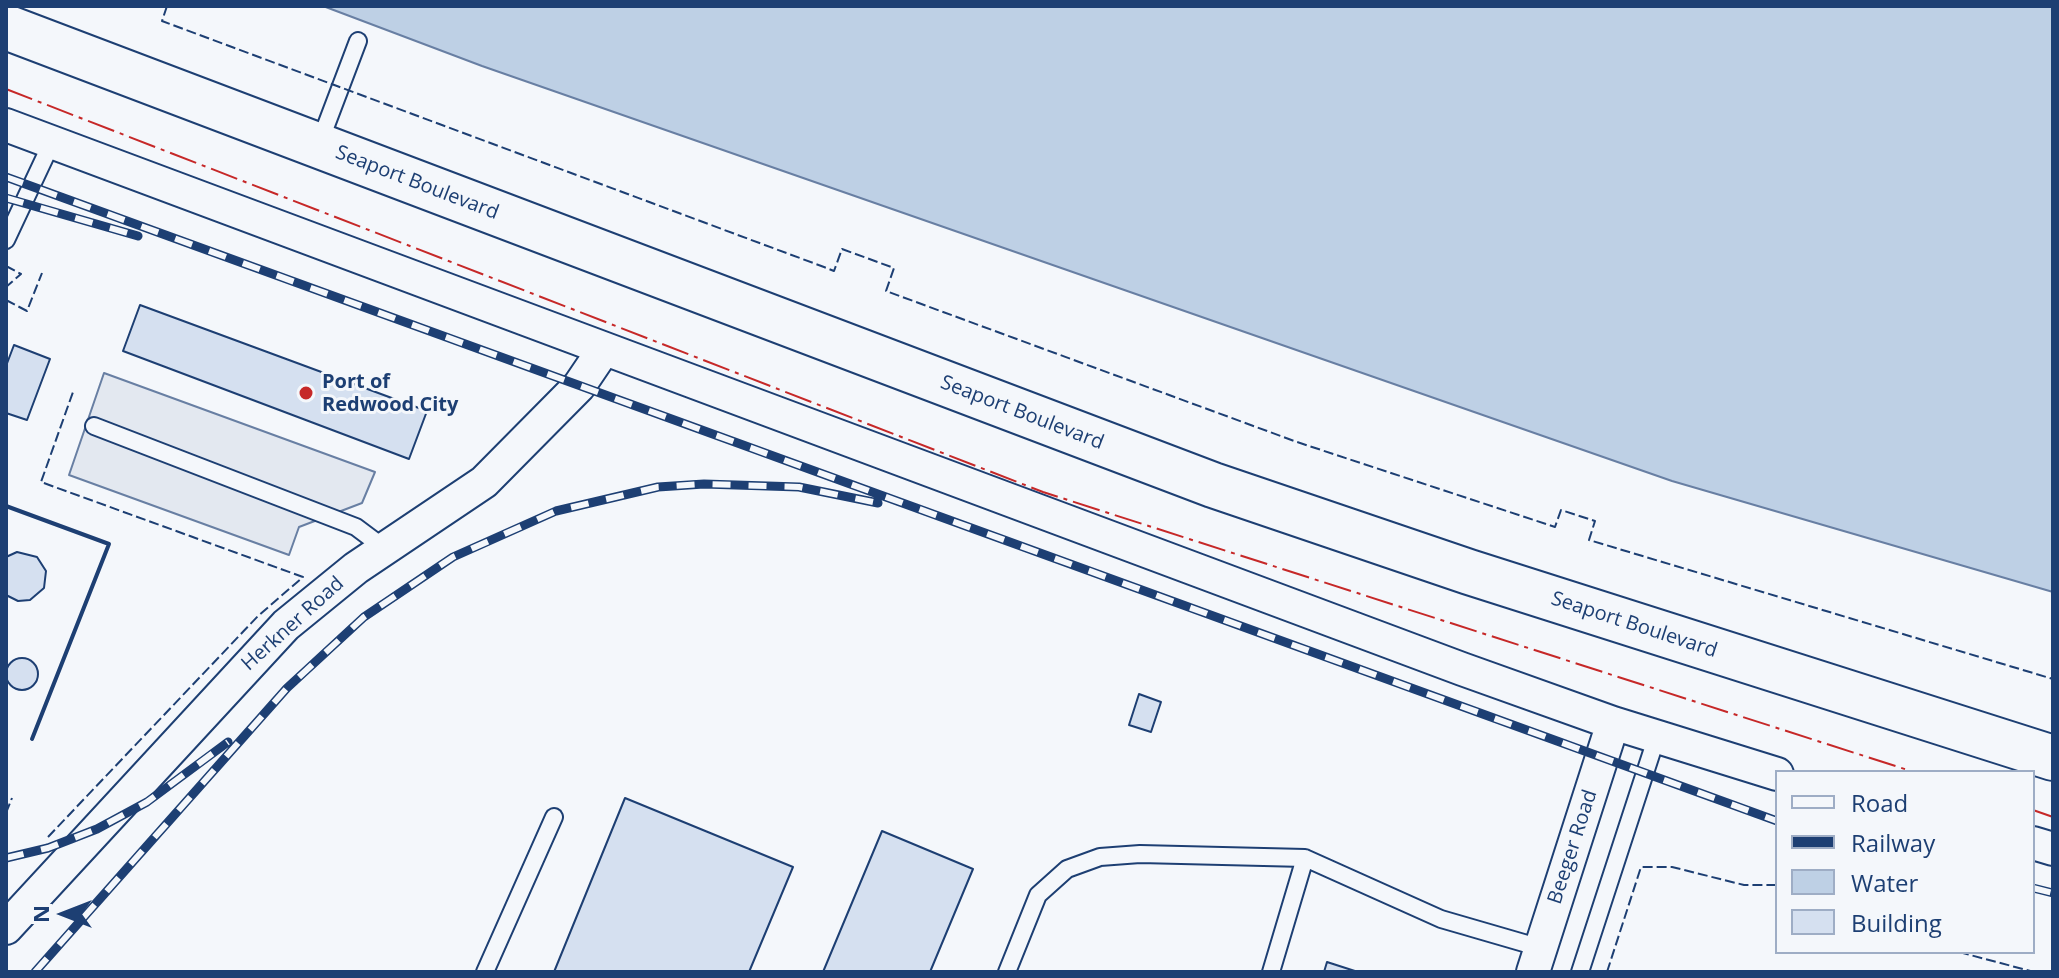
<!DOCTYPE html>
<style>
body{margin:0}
#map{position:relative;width:2059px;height:978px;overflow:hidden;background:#f4f7fb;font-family:"Open Sans",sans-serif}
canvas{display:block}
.frame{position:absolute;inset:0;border:8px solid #1d3f73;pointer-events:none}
.legend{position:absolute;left:1775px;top:770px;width:260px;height:184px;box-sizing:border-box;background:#f4f7fb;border:2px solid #9eadc5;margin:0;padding:10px 14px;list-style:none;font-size:24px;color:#1d3f73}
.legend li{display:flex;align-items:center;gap:16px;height:40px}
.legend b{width:40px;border:2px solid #9eadc5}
.north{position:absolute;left:24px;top:874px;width:80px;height:80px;-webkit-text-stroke:6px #f4f7fb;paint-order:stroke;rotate:270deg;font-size:22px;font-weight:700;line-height:32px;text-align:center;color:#1d3f73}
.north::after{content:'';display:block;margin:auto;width:28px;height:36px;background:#1d3f73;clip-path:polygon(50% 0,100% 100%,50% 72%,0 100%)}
</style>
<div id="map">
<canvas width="2059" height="978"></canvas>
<div class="frame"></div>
<ul class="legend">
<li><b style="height:10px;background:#f4f7fb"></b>Road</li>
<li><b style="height:10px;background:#1d3f73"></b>Railway</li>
<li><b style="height:22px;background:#bed0e5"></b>Water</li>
<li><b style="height:22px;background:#d5e0f0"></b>Building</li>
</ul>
<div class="north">N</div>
</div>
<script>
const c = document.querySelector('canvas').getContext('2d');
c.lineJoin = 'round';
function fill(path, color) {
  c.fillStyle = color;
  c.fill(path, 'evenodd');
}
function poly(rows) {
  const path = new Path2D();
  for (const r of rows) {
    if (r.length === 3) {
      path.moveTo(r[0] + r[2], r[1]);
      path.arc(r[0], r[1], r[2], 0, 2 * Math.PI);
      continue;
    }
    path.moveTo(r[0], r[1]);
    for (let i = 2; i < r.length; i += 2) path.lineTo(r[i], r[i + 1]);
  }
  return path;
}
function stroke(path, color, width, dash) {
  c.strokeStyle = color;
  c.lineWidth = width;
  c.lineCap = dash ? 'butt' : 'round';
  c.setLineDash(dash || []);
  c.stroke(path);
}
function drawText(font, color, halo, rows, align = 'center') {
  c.font = font + ' "Open Sans",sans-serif';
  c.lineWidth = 6;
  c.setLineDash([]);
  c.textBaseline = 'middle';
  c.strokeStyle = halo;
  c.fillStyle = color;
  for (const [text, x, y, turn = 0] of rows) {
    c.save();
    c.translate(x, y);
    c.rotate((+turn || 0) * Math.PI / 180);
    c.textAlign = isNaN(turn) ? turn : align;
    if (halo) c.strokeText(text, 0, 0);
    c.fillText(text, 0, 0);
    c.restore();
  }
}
const parking = poly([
 [104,373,375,472,362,503,299,527,289,555,69,475,104,373]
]);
fill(parking, '#e3e8f0');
stroke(parking, '#687fa3', 2);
const water = poly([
 [323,6,2053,6,2053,592,1672,481,482,66,323,6]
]);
fill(water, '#bed0e5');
stroke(water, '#687fa3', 2);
const building = poly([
 [140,305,427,411,409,459,123,351,140,305],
 [14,345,50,359,27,420,6,413,6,366,14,345],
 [17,552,37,557,46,571,44,588,30,600,18,601,6,595,6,557,17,552],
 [22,674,16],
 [1139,694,1161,702,1151,732,1129,725,1139,694],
 [625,798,793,867,749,972,554,972,625,798],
 [882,831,973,869,930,972,823,972,882,831],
 [1327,962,1358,972,1324,972,1327,962]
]);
fill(building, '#d5e0f0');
stroke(building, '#1d3f73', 2);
const lane = poly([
 [319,144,358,41],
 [6,240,52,142],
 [94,426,356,527,384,548],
 [485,972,554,817],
 [1007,972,1038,895,1067,869,1100,857,1140,854,1305,858],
 [1271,972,1305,858,1441,919,1541,948],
 [1580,972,1657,736]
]);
const street = poly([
 [6,125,1462,669,1613,723,1777,774],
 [2033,843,2053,849],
 [6,928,286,625,356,568,484,482,579,386,604,349],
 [1533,972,1613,723]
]);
const secondary = poly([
 [6,27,1213,485,1469,572,2053,758]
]);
stroke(lane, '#1d3f73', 20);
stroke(street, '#1d3f73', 36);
stroke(secondary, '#1d3f73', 48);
stroke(lane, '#f4f7fb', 16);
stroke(street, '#f4f7fb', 32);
stroke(secondary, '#f4f7fb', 44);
const rail = poly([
 [6,177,1777,821],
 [6,198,138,236],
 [6,858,48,848,97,829,147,802,228,742],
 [2033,888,2053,893],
 [35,972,287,688,364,617,453,557,556,511,658,487,704,484,799,487,878,503]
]);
stroke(rail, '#1d3f73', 9);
stroke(rail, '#f4f7fb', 6, [18]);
stroke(poly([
 [121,6,127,6],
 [167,6,162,21,824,267,834,271,842,249,894,268,886,291,1297,442,1555,527,1561,510,1595,521,1589,540,2053,679],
 [6,266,21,274,6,287],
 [6,300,27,311,42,273],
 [6,813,12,798],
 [48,837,258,616,303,577,41,482,73,392],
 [1959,952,2034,972],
 [1607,972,1641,867,1672,867,1744,885,1777,885]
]), '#1d3f73', 2, [10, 4]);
stroke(poly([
 [6,506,109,544,32,739]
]), '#1d3f73', 4);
stroke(poly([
 [6,89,1043,492,1914,772],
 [2033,810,2053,817]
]), '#c62828', 2, [28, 6, 4, 6]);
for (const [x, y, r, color] of [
 [306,393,8,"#c62828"]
]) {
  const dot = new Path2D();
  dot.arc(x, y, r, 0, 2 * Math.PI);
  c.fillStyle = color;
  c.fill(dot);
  stroke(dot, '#f4f7fb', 3);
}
drawText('20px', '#1d3f73', '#f4f7fb', [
 ["Seaport Boulevard",417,183,21],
 ["Seaport Boulevard",1022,413,21],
 ["Herkner Road",293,624,-42],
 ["Seaport Boulevard",1634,625,18],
 ["Beeger Road",1573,847,-72]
]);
drawText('bold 20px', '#1d3f73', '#f4f7fb', [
 ["Port of",322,382],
 ["Redwood City",322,405]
], 'left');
</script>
